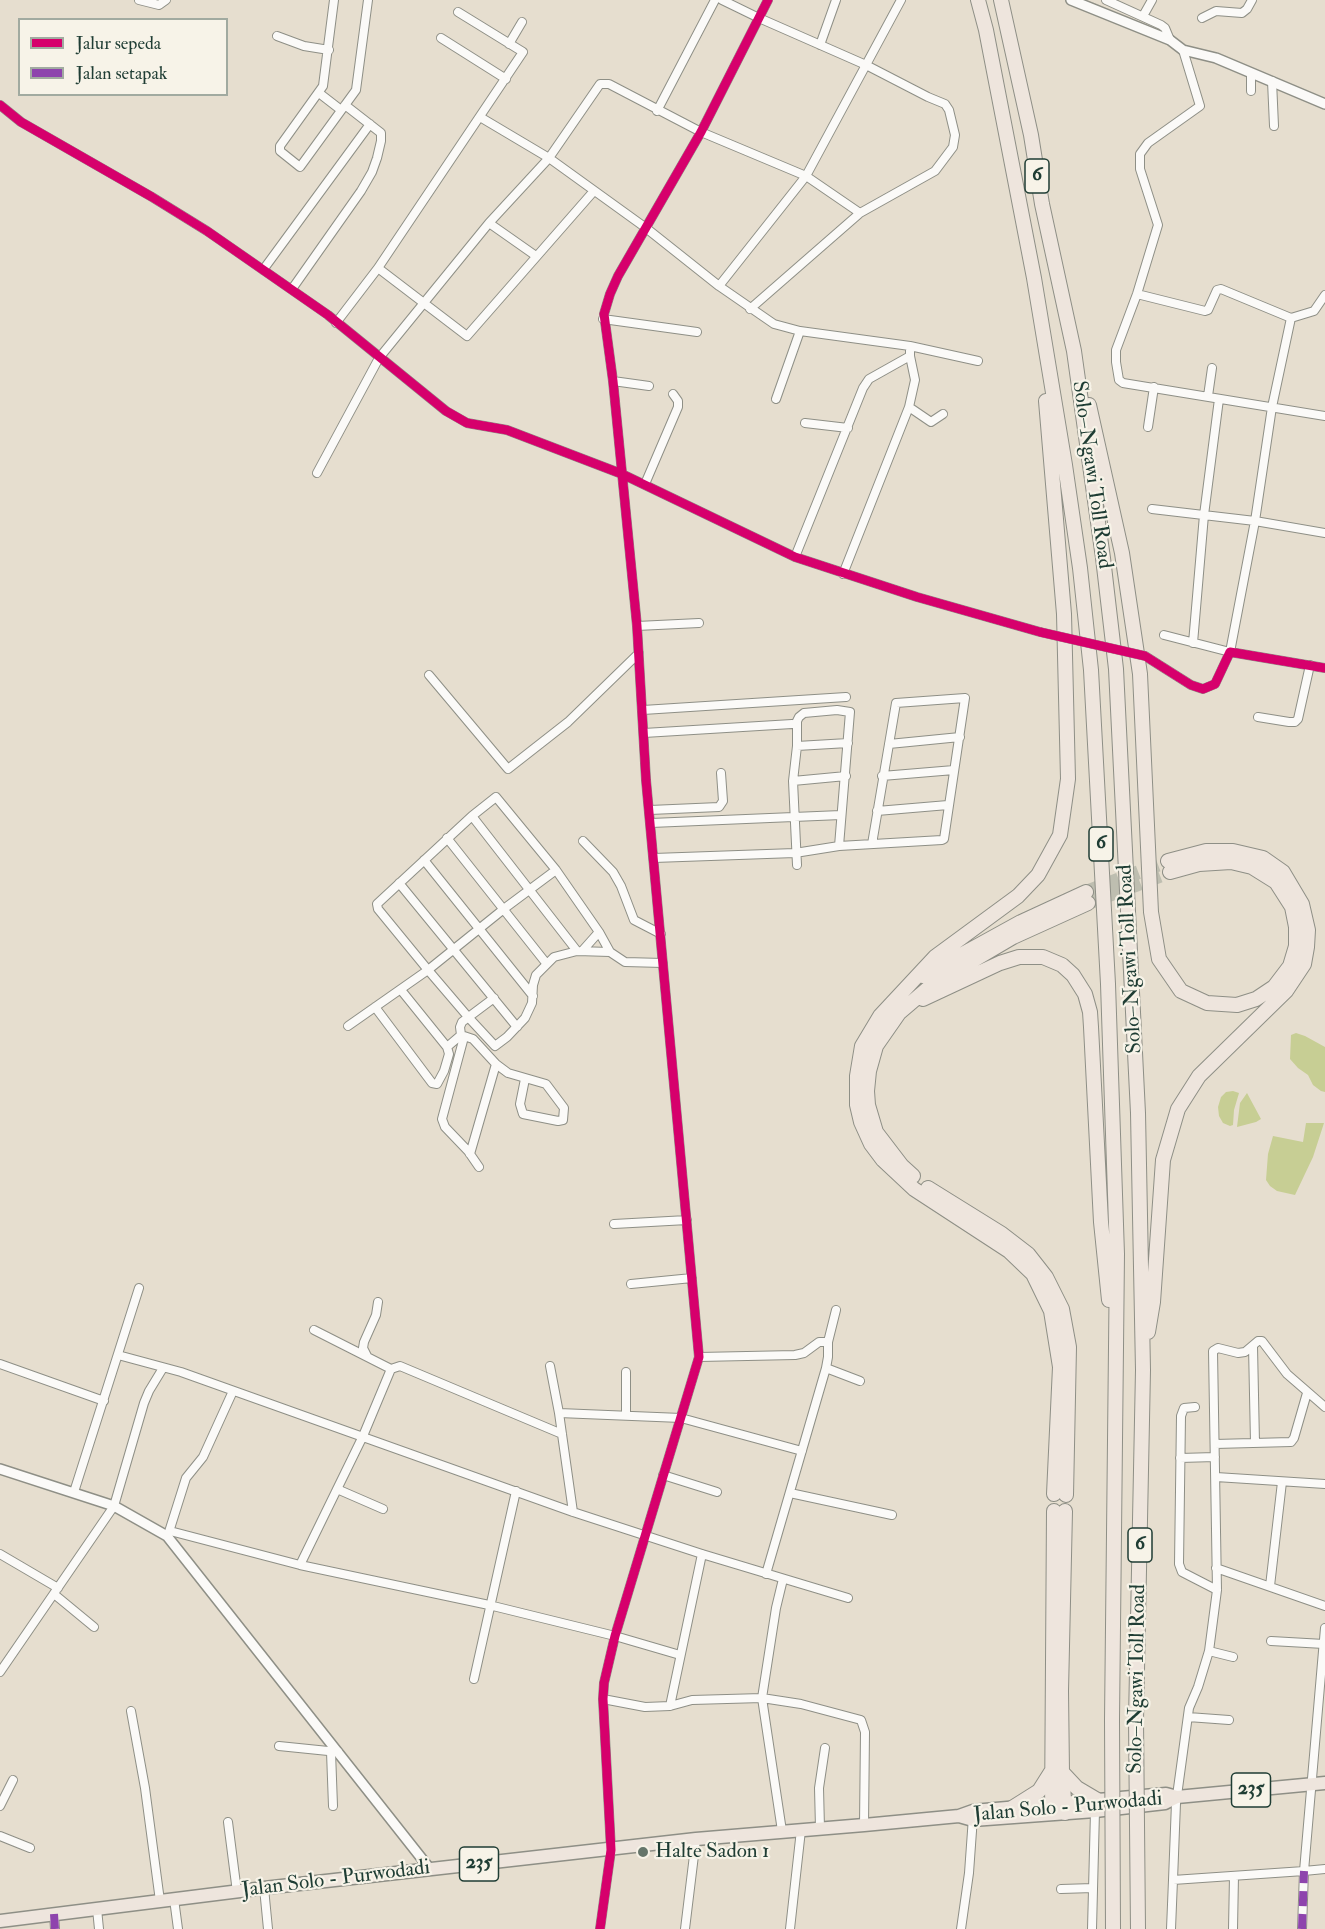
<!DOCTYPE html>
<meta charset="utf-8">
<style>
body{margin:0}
#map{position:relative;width:1325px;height:1929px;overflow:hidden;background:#e6decf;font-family:"IM FELL Double Pica",serif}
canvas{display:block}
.legend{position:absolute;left:18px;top:18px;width:210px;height:78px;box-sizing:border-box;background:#f7f3e8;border:2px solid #a1aaa0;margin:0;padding:8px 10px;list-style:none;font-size:18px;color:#1f3d34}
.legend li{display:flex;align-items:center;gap:12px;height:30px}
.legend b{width:30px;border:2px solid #a1aaa0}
</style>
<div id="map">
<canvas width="1325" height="1929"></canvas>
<ul class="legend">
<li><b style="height:8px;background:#d6006c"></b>Jalur sepeda</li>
<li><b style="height:8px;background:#8e44ad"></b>Jalan setapak</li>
</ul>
</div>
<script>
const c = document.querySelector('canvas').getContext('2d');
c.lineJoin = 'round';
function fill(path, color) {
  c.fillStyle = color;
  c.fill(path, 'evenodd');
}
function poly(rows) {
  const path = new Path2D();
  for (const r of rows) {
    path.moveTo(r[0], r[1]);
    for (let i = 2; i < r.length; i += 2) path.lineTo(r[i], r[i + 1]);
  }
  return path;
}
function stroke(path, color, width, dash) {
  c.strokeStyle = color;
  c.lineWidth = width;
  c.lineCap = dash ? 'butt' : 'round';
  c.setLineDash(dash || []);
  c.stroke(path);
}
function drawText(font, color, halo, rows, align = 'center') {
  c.font = font + ' "IM FELL Double Pica",serif';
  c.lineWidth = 4.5;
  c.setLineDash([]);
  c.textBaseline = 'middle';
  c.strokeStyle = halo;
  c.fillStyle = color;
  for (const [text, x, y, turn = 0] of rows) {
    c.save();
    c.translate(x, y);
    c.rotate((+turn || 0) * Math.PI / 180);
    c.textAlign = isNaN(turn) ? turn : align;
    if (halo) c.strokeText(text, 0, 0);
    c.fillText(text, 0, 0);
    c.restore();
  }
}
fill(poly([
 [1296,1033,1305,1036,1325,1047,1325,1092,1321,1091,1313,1085,1308,1075,1298,1068,1290,1059,1291,1035],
 [1233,1091,1239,1093,1234,1110,1233,1125,1230,1126,1223,1123,1219,1116,1218,1107,1221,1097,1226,1092],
 [1247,1093,1261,1119,1256,1122,1237,1127,1240,1103],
 [1306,1123,1324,1123,1313,1157,1295,1195,1277,1191,1270,1186,1266,1180,1268,1154,1273,1136,1303,1142]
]), '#c7ce94');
stroke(poly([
 [1086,892,1168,861],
 [1088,903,1170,872]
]), '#bebeb0', 14, [14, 7]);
const minor = poly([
 [139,0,159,5,166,0],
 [334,0,323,86,280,146,280,151,300,167,356,90,368,0],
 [722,0,759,18,866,65,928,97,945,104,949,110,955,135,953,147,935,171,860,213,750,309],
 [1106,0,1161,25,1165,28,1170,40],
 [1143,16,1152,0],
 [1202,18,1216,11,1242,13,1247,9,1252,0],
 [277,36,304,46,329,50],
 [441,38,506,79],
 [509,44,522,22],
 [820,45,836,0],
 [1183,50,1200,106,1148,143,1140,154,1140,169,1158,225,1137,294,1116,350,1116,362,1119,380,1123,383,1325,416],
 [1272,81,1274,126],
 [1251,91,1251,74],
 [319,93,341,110],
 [0,105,21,122,152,197,207,231,328,315,446,411,467,423,507,430,622,474,795,557,917,597,1040,632],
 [657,111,715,0],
 [480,117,549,158,646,228,719,286,774,324,800,331,910,346,978,361],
 [489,223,536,256],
 [378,268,467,336,593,192],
 [263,270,370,124],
 [719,286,806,176,860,213],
 [292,289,361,191,372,172,377,158,381,141,381,133,345,105],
 [1137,294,1205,311,1208,310,1217,290,1221,289,1291,318],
 [603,319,697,332],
 [336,323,378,268,523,52,458,12],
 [613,381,649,386],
 [1208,396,1212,368],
 [776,399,800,331],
 [909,407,931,422,943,414],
 [805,423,848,428],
 [1148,427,1154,387],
 [317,473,379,358,489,223,549,158,600,84,609,84,701,132,806,176,901,0],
 [645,484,678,407,678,401,673,394],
 [1152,509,1255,521,1325,533],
 [795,557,863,388,869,379,910,356],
 [843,574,909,407,915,380,910,356,910,346],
 [637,626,699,623],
 [1164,635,1230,652,1255,521,1272,407,1291,318,1314,311,1325,295],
 [1193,643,1204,515,1219,399],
 [1145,656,1191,685,1203,689,1215,684,1230,652,1325,668],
 [429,675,508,769,568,722,639,653],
 [643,710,846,697],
 [1258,717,1289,722,1295,722,1298,719,1310,665],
 [644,733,792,724],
 [889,744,960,737],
 [797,746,848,743],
 [882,776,954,770],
 [793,781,846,776],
 [650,810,719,807,723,801,721,773],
 [877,811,948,805],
 [472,816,577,951],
 [651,823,841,815],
 [447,838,546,963],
 [583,841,613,872,621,886,634,920,661,934],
 [654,858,795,853,839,846,942,840,944,839,965,698,896,703,872,844],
 [424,860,533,996],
 [797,865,793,781,797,746,797,721,799,717,804,713,837,710,850,712,839,846],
 [399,883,517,1027],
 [583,950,599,932],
 [610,952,599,932,556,870,496,797,472,816,377,904,378,909,428,970,469,1018,495,1046,507,1037,525,1018,532,1003,533,985,536,975,554,957,577,951,610,952,625,962,663,963],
 [401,990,447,1047,461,1035],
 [375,1007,432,1083,437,1084,444,1071,449,1054,447,1047],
 [348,1026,428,970,505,908,556,870],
 [461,1035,473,1039,496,1064,470,1154],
 [461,1035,460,1027,462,1022,494,998],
 [464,1037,442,1119,445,1127,468,1151,479,1167],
 [496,1064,508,1073,546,1084,564,1108,563,1120,558,1121,523,1114,520,1104,525,1079],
 [614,1224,687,1220],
 [631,1284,692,1278],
 [314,1330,391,1369,400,1366,562,1434],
 [1253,1346,1255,1443],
 [118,1355,181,1372,573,1512,702,1554,848,1598],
 [367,1356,363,1348,364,1342,376,1315,378,1302],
 [699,1357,795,1355,804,1353,819,1342,828,1342],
 [0,1364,104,1401],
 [550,1366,559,1413],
 [826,1368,860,1381],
 [626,1372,626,1415],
 [1195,1407,1184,1408,1181,1416,1179,1564,1182,1572,1217,1590],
 [1215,1444,1291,1442,1294,1438,1307,1393],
 [1180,1458,1215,1457],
 [663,1475,717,1492],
 [1216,1477,1325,1484],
 [337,1489,383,1509],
 [74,1492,139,1288],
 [790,1493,892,1515],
 [573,1512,559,1413,681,1418,802,1451],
 [170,1531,300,1565,489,1605,615,1636,680,1655],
 [168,1535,186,1478,203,1457,233,1391],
 [0,1554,58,1588],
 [300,1565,363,1436,391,1369],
 [1216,1568,1325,1606],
 [766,1574,826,1368,828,1357,828,1342,836,1310],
 [1270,1586,1282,1482],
 [54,1594,94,1627],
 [1325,1628,1304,1871,1325,1869],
 [1271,1641,1324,1644],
 [1209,1651,1233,1657],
 [0,1672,114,1506,144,1403,149,1391,163,1368],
 [474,1679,516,1491],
 [603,1699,645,1707,670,1706,692,1700,762,1698,801,1704,861,1720,865,1732,864,1825],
 [670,1706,702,1554],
 [131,1711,145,1788,160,1901],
 [1188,1717,1229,1720],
 [279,1746,338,1752],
 [331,1752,333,1806],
 [0,1806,13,1780],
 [228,1822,237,1892],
 [820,1828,819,1788,825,1748],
 [782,1831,762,1698,776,1608,783,1579],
 [0,1836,30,1848],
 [264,1888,268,1929],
 [1061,1889,1093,1888],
 [174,1899,178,1929],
 [97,1909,99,1929],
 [54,1914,55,1929],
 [600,1929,611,1850,603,1699,604,1683,615,1636,699,1357,646,780,637,626,613,381,604,314,610,294,618,276,701,132,768,0],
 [685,1929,696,1839],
 [790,1929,801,1830],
 [961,1929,969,1873,973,1817],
 [1092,1929,1095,1811],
 [1171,1929,1173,1880],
 [1233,1929,1234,1876],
 [1302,1929,1304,1871,1173,1880,1176,1803,1189,1708,1198,1687,1209,1651,1217,1590,1213,1351,1218,1348,1238,1353,1245,1352,1258,1341,1262,1341,1287,1374,1325,1407]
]);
const tertiary = poly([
 [1071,0,1170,40,1183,50,1216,58,1325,104],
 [0,1469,114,1506,167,1536,430,1869]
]);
const primary = poly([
 [959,1816,973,1820,1095,1811,1165,1803,1177,1797,1325,1783],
 [0,1921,264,1888,696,1839,864,1825,959,1816,973,1811,1166,1794,1177,1797]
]);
const motorway = poly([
 [978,0,986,30,1034,278,1065,465,1080,568,1091,670,1108,984,1117,1254,1112,1720],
 [1001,0,1031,135,1042,204,1074,351,1103,558,1116,669,1138,1113,1143,1370,1136,1720],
 [1046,401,1064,614,1068,779,1060,835,1038,875,1018,896,935,957,880,1016,862,1046,857,1076,857,1105,861,1122,871,1144,883,1160,914,1189,1009,1251,1033,1274,1051,1311,1060,1367,1054,1494],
 [1089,405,1122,553,1140,674,1151,912,1159,959,1181,991,1207,1003,1237,1005,1256,999,1274,987,1290,966,1296,946,1296,927,1292,907,1276,882,1252,867,1231,862,1199,864,1170,872],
 [923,976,1021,922,1086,892],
 [923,999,1000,963,1019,957,1043,957,1062,965,1073,975,1085,994,1090,1012,1091,1027,1101,1222,1109,1300],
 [913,1176,902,1166,876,1132,868,1105,867,1091,869,1071,876,1046,899,1013,933,984,1013,937,1088,903],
 [928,1188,1002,1234,1028,1254,1046,1277,1062,1309,1069,1347,1066,1495],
 [1148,1332,1153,1302,1163,1160,1178,1109,1199,1076,1286,991,1304,964,1307,947,1308,930,1302,904,1283,872,1263,858,1233,851,1206,851,1168,861],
 [1062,1772,1077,1788,1099,1801],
 [1012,1808,1039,1791,1051,1772],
 [1052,1813,1054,1511],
 [1065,1813,1062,1772,1061,1691,1065,1511]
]);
stroke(minor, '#8e8f86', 10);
stroke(tertiary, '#8e8f86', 12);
stroke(primary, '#8e8f86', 15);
stroke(motorway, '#8e8f86', 16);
stroke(minor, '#fbfaf8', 8);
stroke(tertiary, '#fbfaf8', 9);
stroke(primary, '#eee5dd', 12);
stroke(motorway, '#eee5dd', 14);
const minorBridge = poly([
 [1040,632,1145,656]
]);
const motorwayBridge = poly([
 [1112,1720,1113,1929],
 [1136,1720,1138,1929]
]);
stroke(minorBridge, '#8e8f86', 10, []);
stroke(motorwayBridge, '#8e8f86', 16, []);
stroke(minorBridge, '#fbfaf8', 8);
stroke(motorwayBridge, '#eee5dd', 14);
stroke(poly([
 [54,1914,55,1929],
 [1302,1929,1304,1871]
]), '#8e44ad', 8, [15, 8]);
stroke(poly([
 [0,105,21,122,152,197,207,231,328,315,446,411,467,423,507,430,622,474,795,557,917,597,1040,632,1145,656,1191,685,1203,689,1215,684,1230,652,1325,668],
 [600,1929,611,1850,603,1699,604,1683,615,1636,699,1357,646,780,637,626,613,381,604,314,610,294,618,276,701,132,768,0]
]), '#d6006c', 9);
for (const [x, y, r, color] of [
 [643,1852,6,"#65756a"]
]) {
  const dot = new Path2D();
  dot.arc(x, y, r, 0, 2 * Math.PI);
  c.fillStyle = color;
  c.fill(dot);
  stroke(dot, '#f7f3e8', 2);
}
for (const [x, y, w] of [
 [1037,176,24],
 [1101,844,24],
 [1140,1545,24],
 [1251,1790,39],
 [479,1864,39]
]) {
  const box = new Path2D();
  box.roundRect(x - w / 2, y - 17, w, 34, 4.5);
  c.fillStyle = '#f7f3e8';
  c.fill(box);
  stroke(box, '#1f3d34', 1.5);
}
drawText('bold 20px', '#1f3d34', null, [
 ["6",1037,176],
 ["6",1101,844],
 ["6",1140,1545],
 ["235",1251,1790],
 ["235",479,1864]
]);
drawText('21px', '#1f3d34', '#f7f3e8', [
 ["Solo–Ngawi Toll Road",1091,475,82],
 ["Solo–Ngawi Toll Road",1131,959,-93],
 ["Solo–Ngawi Toll Road",1138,1679,-89],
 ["Jalan Solo - Purwodadi",1068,1808,-5],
 ["Jalan Solo - Purwodadi",336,1880,-7]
]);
drawText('21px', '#1f3d34', '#f7f3e8', [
 ["Halte Sadon 1",655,1852]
], 'left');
</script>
